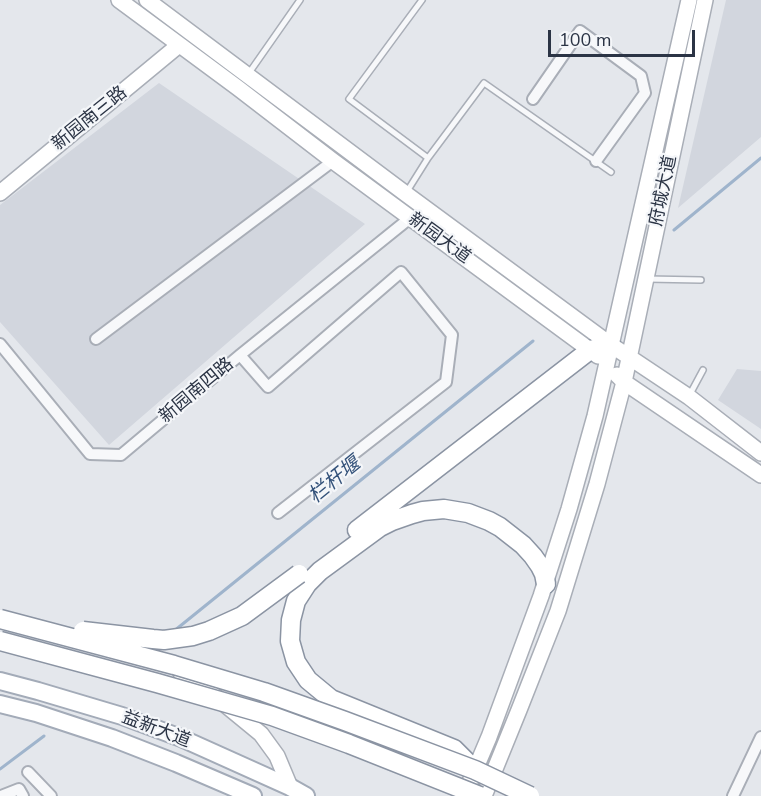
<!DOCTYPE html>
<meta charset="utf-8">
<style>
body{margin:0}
#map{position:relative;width:761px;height:796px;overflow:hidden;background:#e4e7ec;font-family:"Nunito Sans",sans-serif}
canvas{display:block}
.scale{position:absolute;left:548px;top:30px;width:147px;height:27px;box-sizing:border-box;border:3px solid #2b3445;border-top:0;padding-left:8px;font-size:18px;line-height:21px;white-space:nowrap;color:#2b3445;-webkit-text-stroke:4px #f4f6f9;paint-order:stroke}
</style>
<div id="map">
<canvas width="761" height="796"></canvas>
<div class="scale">100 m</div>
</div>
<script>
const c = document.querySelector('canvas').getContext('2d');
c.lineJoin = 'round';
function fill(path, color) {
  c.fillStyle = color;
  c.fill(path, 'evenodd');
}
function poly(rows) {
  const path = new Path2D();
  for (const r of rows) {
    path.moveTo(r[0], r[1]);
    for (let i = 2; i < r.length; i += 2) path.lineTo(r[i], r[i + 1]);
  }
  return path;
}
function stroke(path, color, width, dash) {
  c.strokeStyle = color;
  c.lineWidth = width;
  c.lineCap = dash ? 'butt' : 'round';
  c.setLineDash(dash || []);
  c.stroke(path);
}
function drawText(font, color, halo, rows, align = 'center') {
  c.font = font + ' "Nunito Sans","Noto Sans SC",sans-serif';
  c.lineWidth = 4.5;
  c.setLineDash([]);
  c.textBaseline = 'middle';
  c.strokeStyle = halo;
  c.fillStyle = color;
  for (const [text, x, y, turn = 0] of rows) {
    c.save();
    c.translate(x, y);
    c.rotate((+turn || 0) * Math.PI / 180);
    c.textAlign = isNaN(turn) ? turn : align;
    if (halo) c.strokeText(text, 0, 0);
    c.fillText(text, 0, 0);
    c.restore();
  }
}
fill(poly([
 [726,0,761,0,761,137,678,208],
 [159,83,365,224,109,445,0,322,0,205],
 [737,369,761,371,761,429,718,400]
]), '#d2d6de');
stroke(poly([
 [674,230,761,158],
 [174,631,533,341],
 [0,769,44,736]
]), '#9fb4cc', 3);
const lane = poly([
 [422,0,349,99,428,158],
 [249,73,300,0],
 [406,193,428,158,484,83,611,172],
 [647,279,701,280],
 [689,396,703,370]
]);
const street = poly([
 [533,99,580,31,641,76,645,93,596,161],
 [96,339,333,161],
 [0,344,90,454,121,455,240,355,410,218],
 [240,355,268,387,401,272,452,335,446,382,278,513],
 [28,772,51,796],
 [1,796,19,789,23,796],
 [733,796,761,737]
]);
const secondary = poly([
 [119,0,238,88,333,161,598,356],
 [147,0,406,194,611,345,689,397,761,453],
 [0,193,179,45],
 [617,375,624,382,761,475],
 [181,673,194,679,261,734,277,756,290,787],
 [464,796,489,737,541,596,569,509,595,416,689,0],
 [484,796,519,710,558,611,597,484,624,382,705,0]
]);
const primary = poly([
 [0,681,38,691,122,716,181,738,290,787,306,796],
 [0,704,36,713,112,738,176,763,253,796]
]);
const highway = poly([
 [357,530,590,350,611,345],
 [475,770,454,749,331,699,308,680,296,662,290,641,291,620,296,601,307,584,320,571,380,527,392,521,412,514,423,511,444,509,468,513,489,521,500,527,523,545,533,556,540,566,544,574,546,584]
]);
stroke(lane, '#a9aeb7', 8);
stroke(street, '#a9aeb7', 14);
stroke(secondary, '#a9aeb7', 18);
stroke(primary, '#a3abb8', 20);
stroke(highway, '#8b94a3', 21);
stroke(lane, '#f7f8fa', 5);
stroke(street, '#f7f8fa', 10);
stroke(secondary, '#fff', 15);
stroke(primary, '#fff', 16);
stroke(highway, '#fff', 18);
const highwayBridge = poly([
 [0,619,174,665,264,692,345,721,475,770,530,796],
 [83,631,153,639,164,640,193,636,209,631,242,616,299,574],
 [0,641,157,683,272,716,349,744,480,796]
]);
stroke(highwayBridge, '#8b94a3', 21, []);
stroke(highwayBridge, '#fff', 18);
drawText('18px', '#2b3445', '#f4f6f9', [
 ["新园南三路",90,119,-39],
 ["府城大道",664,191,-78],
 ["新园大道",439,239,36],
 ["新园南四路",197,391,-40],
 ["益新大道",156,730,21]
]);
drawText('italic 20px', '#34527a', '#f4f6f9', [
 ["栏杆堰",335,481,-39]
]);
</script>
